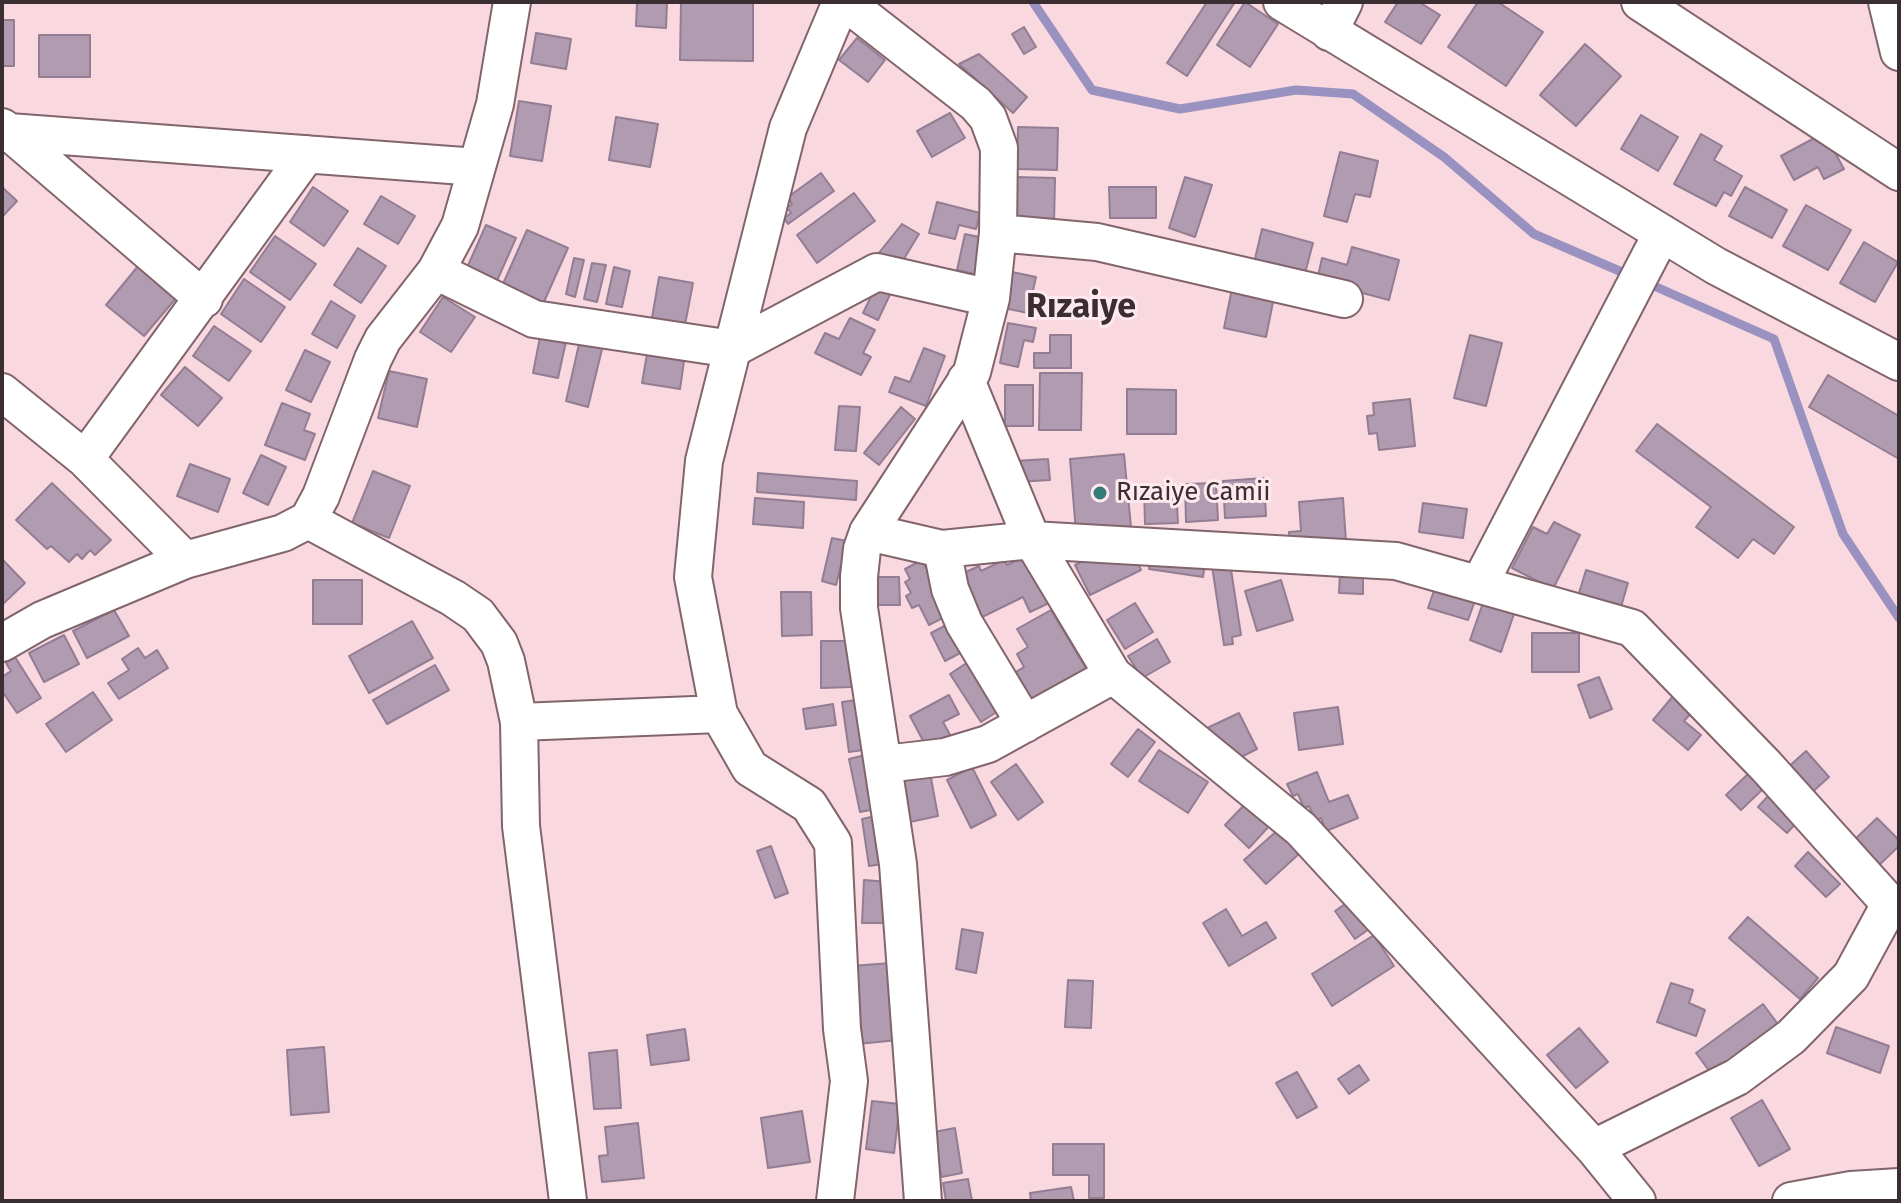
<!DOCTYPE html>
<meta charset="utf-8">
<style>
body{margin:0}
#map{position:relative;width:1901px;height:1203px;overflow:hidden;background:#fad8e0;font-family:"Fira Sans",sans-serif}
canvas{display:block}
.frame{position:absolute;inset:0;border:4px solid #3b2e32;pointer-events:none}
</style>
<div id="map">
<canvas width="1901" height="1203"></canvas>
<div class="frame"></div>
</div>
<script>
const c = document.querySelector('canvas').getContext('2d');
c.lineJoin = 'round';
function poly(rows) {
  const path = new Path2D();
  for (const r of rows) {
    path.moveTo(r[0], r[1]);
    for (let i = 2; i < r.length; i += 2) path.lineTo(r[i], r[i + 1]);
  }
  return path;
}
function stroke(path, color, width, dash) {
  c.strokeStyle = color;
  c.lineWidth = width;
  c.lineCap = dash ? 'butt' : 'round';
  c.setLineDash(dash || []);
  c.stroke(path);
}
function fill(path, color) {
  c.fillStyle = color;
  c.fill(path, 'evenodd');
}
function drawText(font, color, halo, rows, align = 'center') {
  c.font = font + ' "Fira Sans",sans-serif';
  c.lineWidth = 6;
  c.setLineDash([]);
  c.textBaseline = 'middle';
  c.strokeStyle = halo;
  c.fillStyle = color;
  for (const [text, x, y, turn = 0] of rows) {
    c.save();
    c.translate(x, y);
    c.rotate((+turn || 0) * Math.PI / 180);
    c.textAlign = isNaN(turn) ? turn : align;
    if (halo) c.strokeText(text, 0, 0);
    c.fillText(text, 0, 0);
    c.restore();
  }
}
stroke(poly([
 [1033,2,1092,90,1180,109,1296,90,1353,94,1444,157,1534,234,1631,276],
 [1645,282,1774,339,1843,534,1899,618]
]), '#9991bf', 9);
const building = poly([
 [637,2,667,2,666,28,636,26,637,2],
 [681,2,753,2,753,61,680,60,681,2],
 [1207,2,1235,2,1187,76,1167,63,1207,2],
 [1245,2,1278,24,1250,67,1217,45,1245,2],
 [1398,2,1419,2,1440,15,1421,44,1385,22,1398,2],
 [1478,2,1498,2,1543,32,1506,86,1448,47,1478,2],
 [2,20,14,20,14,66,2,66,2,20],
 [1024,27,1036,47,1024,54,1012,34,1024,27],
 [536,33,571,39,566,69,531,63,536,33],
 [39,35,90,35,90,77,39,77,39,35],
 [857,38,885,60,868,82,839,60,857,38],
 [1585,44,1621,76,1576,126,1540,95,1585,44],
 [979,54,1027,97,1013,113,959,64,979,54],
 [519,101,551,106,542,161,510,156,519,101],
 [950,113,965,138,932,157,917,131,950,113],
 [1641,115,1678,137,1658,171,1621,149,1641,115],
 [616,117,658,124,650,167,609,160,616,117],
 [1018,127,1058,128,1057,170,1017,169,1018,127],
 [1701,134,1722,146,1714,160,1742,176,1731,196,1724,192,1716,206,1674,184,1701,134],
 [1820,135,1828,140,1844,169,1824,179,1818,167,1794,180,1781,156,1820,135],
 [1340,152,1378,161,1370,197,1355,194,1347,222,1324,216,1340,152],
 [821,173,834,191,788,224,784,218,791,213,787,208,792,204,788,197,821,173],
 [1015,177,1055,178,1054,224,1014,223,1015,177],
 [1185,177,1212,185,1195,237,1169,228,1185,177],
 [2,187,17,201,2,217,2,187],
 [313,187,348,211,324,246,290,222,313,187],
 [1109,187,1156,187,1156,218,1110,218,1109,187],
 [1745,187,1787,210,1772,238,1729,216,1745,187],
 [854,193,875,221,817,263,797,235,854,193],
 [381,196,415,216,398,244,364,224,381,196],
 [937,202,980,213,976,229,959,225,955,239,929,233,937,202],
 [1806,205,1851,230,1828,270,1783,246,1806,205],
 [902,224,919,234,899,267,878,254,902,224],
 [486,225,516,238,496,283,466,270,486,225],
 [1262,229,1313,243,1304,277,1254,263,1262,229],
 [527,230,568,248,543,304,502,286,527,230],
 [965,234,988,239,979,275,957,270,965,234],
 [275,236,316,264,290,300,250,272,275,236],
 [1864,242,1898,262,1875,302,1840,283,1864,242],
 [1352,247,1399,260,1389,300,1317,281,1322,258,1347,265,1352,247],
 [358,248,386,266,361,303,334,285,358,248],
 [574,258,584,260,575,297,566,294,574,258],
 [592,263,606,265,597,302,584,299,592,263],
 [139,265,177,297,144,336,106,305,139,265],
 [614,267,630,271,622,307,606,304,614,267],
 [1012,272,1036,277,1028,313,1004,308,1012,272],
 [659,277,693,283,684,330,651,324,659,277],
 [244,279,285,307,261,342,221,314,244,279],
 [879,280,894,286,878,320,863,313,879,280],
 [1233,284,1275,292,1266,337,1224,328,1233,284],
 [443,297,475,317,451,352,420,332,443,297],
 [331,301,355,316,337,348,312,334,331,301],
 [850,318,875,330,863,353,871,357,861,375,815,353,825,333,839,339,850,318],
 [1008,323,1036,328,1033,342,1024,340,1018,367,1000,363,1008,323],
 [214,326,251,351,229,381,193,356,214,326],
 [541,332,567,337,558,378,533,373,541,332],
 [1050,335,1071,335,1071,368,1034,368,1034,353,1050,353,1050,335],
 [1470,335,1502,343,1486,406,1454,398,1470,335],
 [580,340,603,345,588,407,566,401,580,340],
 [924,348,945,356,926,406,889,392,895,377,910,382,924,348],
 [305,350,330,362,311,402,286,390,305,350],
 [647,354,684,361,680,389,642,383,647,354],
 [185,367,222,398,198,426,161,395,185,367],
 [389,371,427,379,417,427,378,418,389,371],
 [1040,373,1082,373,1081,430,1039,430,1040,373],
 [1828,375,1899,416,1899,459,1809,407,1828,375],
 [1005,385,1033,385,1033,426,1005,426,1005,385],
 [1127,389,1176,390,1176,434,1127,434,1127,389],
 [1410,399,1415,446,1379,450,1377,433,1369,434,1367,416,1374,415,1373,403,1410,399],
 [282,403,310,414,304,430,315,434,305,460,265,445,282,403],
 [839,406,860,407,856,451,835,450,839,406],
 [901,407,915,419,879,465,864,453,901,407],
 [1657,424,1794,527,1774,554,1753,539,1738,558,1696,527,1711,507,1636,451,1657,424],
 [1124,454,1131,527,1076,532,1070,459,1124,454],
 [261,455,286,467,268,505,243,493,261,455],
 [1048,459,1050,480,1016,482,1014,461,1048,459],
 [190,464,230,479,218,512,177,496,190,464],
 [373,471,410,486,389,538,352,523,373,471],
 [758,473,857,481,856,500,757,492,758,473],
 [1264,478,1266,516,1225,518,1223,481,1264,478],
 [52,483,111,540,95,555,90,550,82,559,77,554,69,562,51,546,47,549,16,520,52,483],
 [1216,483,1218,520,1186,522,1185,484,1216,483],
 [1176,486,1178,523,1145,524,1144,487,1176,486],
 [755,498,804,502,803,528,753,524,755,498],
 [1343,498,1346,542,1290,547,1289,532,1301,531,1299,502,1343,498],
 [1423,503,1467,509,1463,538,1419,532,1423,503],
 [1554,522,1580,535,1553,589,1512,568,1533,527,1547,534,1554,522],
 [832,538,847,541,836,585,822,581,832,538],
 [1095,555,1134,555,1141,570,1090,595,1075,565,1095,555],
 [1026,556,1049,603,1030,612,1023,597,976,620,955,577,979,566,981,571,1004,560,1007,565,1026,556],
 [2,559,25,583,2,605,2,559],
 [922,560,950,614,929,625,919,605,912,608,906,596,911,593,905,582,910,579,905,569,922,560],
 [1150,561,1205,563,1203,577,1149,569,1150,561],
 [1230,563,1241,635,1232,637,1233,644,1224,645,1212,566,1230,563],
 [1586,570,1628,583,1618,617,1576,603,1586,570],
 [1340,572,1363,573,1363,594,1339,593,1340,572],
 [869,577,899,577,900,605,870,605,869,577],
 [313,580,362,580,362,624,313,624,313,580],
 [1281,580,1293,620,1257,631,1245,591,1281,580],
 [1437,582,1477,595,1468,620,1428,608,1437,582],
 [781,592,811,592,812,635,782,636,781,592],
 [1484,600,1515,611,1501,652,1470,640,1484,600],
 [1135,603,1153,632,1125,649,1107,620,1135,603],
 [114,610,129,636,87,658,73,631,114,610],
 [1051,610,1087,670,1031,702,1014,673,1024,667,1017,654,1028,647,1017,629,1051,610],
 [412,621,433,658,369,693,349,656,412,621],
 [952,622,966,650,945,661,931,633,952,622],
 [1532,633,1579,633,1579,672,1532,672,1532,633],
 [64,635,79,664,44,682,29,653,64,635],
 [1157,639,1170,662,1142,678,1128,656,1157,639],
 [821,641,851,641,852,687,821,688,821,641],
 [138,648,145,658,157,650,168,668,119,699,108,683,129,670,122,659,138,648],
 [15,657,41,698,17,713,2,691,2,677,11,671,6,663,15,657],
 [971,660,1003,708,981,722,950,674,971,660],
 [435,665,449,690,387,724,373,700,435,665],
 [1599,677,1612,709,1590,718,1578,685,1599,677],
 [93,692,112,720,66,752,46,724,93,692],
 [949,695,959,714,943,722,954,742,930,754,910,716,949,695],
 [1674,695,1693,711,1684,721,1701,735,1688,750,1653,720,1674,695],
 [856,700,863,750,849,752,842,702,856,700],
 [833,704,836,725,806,729,803,709,833,704],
 [1338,707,1343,744,1299,750,1294,713,1338,707],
 [1239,713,1257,749,1229,763,1205,729,1239,713],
 [1138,729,1155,742,1128,777,1111,764,1138,729],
 [1159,750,1208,782,1188,813,1139,781,1159,750],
 [1806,751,1829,777,1808,796,1785,770,1806,751],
 [865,755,876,809,860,812,849,759,865,755],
 [1016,764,1043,802,1018,820,991,782,1016,764],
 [929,767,938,816,905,823,895,773,929,767],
 [972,767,996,815,971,828,947,780,972,767],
 [1317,772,1329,802,1348,795,1358,818,1326,831,1321,818,1316,821,1309,806,1304,808,1298,794,1293,796,1287,784,1317,772],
 [1749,773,1764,788,1741,810,1726,795,1749,773],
 [1769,795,1798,821,1787,833,1758,807,1769,795],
 [1247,802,1271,824,1249,848,1225,825,1247,802],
 [876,816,883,864,869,866,862,819,876,816],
 [1877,818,1899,840,1899,846,1875,869,1850,844,1877,818],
 [1279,829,1301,852,1266,884,1244,860,1279,829],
 [771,846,788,893,775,898,757,851,771,846],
 [1808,852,1840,884,1826,897,1795,866,1808,852],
 [864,880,889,882,888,923,862,923,864,880],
 [1352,899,1372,927,1355,939,1335,911,1352,899],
 [1226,909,1242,936,1266,922,1276,938,1229,966,1203,923,1226,909],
 [1748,917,1818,978,1800,999,1729,938,1748,917],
 [962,929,983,933,976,973,956,969,962,929],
 [1374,935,1394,966,1332,1006,1312,974,1374,935],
 [891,963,898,1040,858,1044,851,966,891,963],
 [1068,980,1093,981,1091,1028,1065,1027,1068,980],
 [1671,983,1693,990,1689,1003,1705,1010,1696,1036,1657,1022,1671,983],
 [1763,1004,1780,1027,1713,1076,1696,1053,1763,1004],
 [1836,1027,1889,1046,1880,1073,1827,1053,1836,1027],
 [1579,1028,1608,1062,1576,1088,1547,1055,1579,1028],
 [685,1029,689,1060,651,1065,647,1035,685,1029],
 [324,1047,329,1112,291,1115,287,1050,324,1047],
 [617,1050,621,1108,594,1109,589,1053,617,1050],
 [1359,1065,1369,1080,1349,1094,1338,1079,1359,1065],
 [1297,1072,1317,1107,1297,1118,1276,1083,1297,1072],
 [1762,1100,1790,1149,1759,1166,1731,1118,1762,1100],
 [872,1101,900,1104,894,1153,866,1149,872,1101],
 [802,1111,810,1162,768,1168,761,1118,802,1111],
 [638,1123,644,1178,602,1182,599,1156,608,1155,605,1127,638,1123],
 [955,1128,962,1173,941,1177,934,1132,955,1128],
 [1053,1144,1104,1144,1104,1198,1089,1198,1089,1175,1053,1175,1053,1144],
 [968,1179,972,1201,946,1201,943,1183,968,1179],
 [1071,1187,1074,1201,1031,1201,1030,1193,1071,1187]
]);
fill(building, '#b19bb0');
stroke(building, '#927d92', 2);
const minor = poly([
 [845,2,976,104,988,118,999,148,998,233,991,298,972,372,868,532,862,549,859,577,859,608,898,864,923,1201],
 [1282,2,1716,266,1899,362],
 [1640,2,1899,172],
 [1887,2,1899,52],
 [1329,32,1344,2],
 [2,127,9,132,477,167],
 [9,132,204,299],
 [998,233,1097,242,1344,299],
 [436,271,534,319,732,349,877,272,991,298],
 [966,380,1032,540,1113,675,1301,829,1594,1148,1637,1201],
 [2,392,85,459,185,560],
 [85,459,307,154],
 [308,520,453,598,478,615,499,643,506,661,519,722],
 [868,532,942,549,1032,540,1396,561,1632,628,1766,766,1890,904,1899,909],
 [942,549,950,589,964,623,1025,724],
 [1480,583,1662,233],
 [2,643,42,620,185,560,283,533,308,520,321,496,373,359,383,339,436,271,460,226,495,104,512,2],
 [885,764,945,757,988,744,1113,675],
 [1594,1148,1737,1077,1791,1037,1851,976,1890,904],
 [568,1201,521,826,519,722,719,714],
 [835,1201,849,1081,842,1029,833,843,809,805,750,768,719,714,693,577,704,461,788,128,841,2],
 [1791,1201,1851,1190,1899,1187]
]);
stroke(minor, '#82656c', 40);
stroke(minor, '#fff', 36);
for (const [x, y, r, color] of [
 [1100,493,8,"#347c77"]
]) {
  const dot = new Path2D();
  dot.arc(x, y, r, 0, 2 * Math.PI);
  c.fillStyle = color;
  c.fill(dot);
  stroke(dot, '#fee9ee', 3);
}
drawText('26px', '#3b2e32', '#fee9ee', [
 ["Rızaiye Camii",1116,493]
], 'left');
drawText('bold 34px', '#3b2e32', '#fee9ee', [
 ["Rızaiye",1081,308]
]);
</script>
